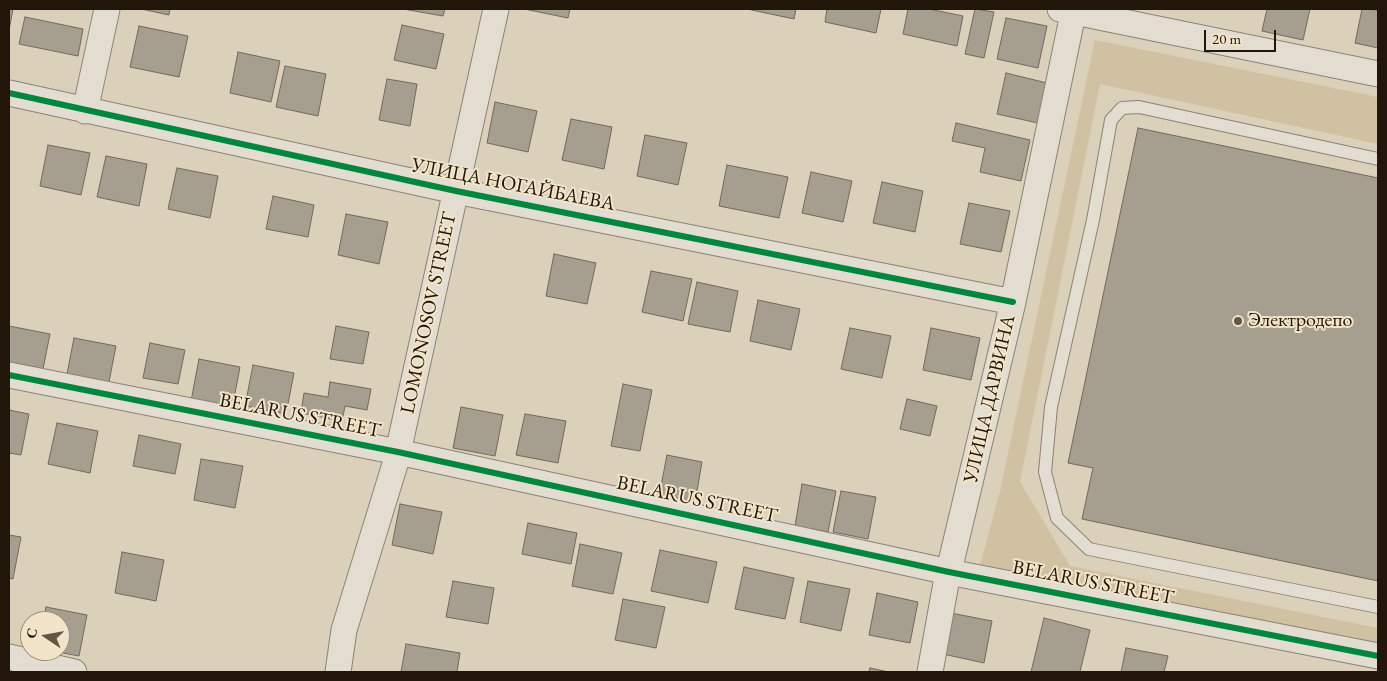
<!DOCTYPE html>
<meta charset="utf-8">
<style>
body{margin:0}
#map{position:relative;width:1387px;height:681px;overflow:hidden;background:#dbd0b9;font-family:"EB Garamond",serif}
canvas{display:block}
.frame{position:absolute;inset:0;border:10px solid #221509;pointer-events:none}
.north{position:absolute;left:20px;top:611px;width:50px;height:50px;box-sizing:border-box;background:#f1e4c8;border:1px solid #9e917c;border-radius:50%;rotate:282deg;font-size:14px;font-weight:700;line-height:20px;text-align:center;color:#221509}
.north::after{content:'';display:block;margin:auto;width:18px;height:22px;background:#635647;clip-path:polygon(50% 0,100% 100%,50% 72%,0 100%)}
.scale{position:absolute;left:1204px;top:30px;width:72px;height:22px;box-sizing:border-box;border:2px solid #221509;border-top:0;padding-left:6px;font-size:15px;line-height:18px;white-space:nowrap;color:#221509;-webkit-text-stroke:4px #f1e4c8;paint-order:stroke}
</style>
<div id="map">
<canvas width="1387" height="681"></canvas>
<div class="frame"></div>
<div class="north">С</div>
<div class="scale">20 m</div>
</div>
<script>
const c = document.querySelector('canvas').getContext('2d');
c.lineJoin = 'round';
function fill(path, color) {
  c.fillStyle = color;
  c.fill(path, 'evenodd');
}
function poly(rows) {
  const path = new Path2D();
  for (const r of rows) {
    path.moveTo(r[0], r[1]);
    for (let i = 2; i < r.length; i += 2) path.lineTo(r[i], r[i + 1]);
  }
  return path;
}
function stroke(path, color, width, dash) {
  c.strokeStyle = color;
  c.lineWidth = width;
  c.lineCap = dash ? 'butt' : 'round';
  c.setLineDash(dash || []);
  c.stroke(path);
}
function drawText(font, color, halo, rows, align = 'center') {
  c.font = font + ' "EB Garamond",serif';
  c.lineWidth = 4;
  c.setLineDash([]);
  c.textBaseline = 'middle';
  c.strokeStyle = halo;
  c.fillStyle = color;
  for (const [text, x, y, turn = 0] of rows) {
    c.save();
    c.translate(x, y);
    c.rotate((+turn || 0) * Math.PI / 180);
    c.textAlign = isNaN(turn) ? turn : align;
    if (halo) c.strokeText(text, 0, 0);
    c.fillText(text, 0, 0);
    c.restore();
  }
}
fill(poly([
 [1095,40,1378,97,1378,144,1100,84,1020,482,1070,566,1378,628,1378,644,980,565,1000,491]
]), '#d0c1a2');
const building = poly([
 [9,9,13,9,9,30,9,9],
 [141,9,170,9,169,15,141,9],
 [403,9,445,9,443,16,403,9],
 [524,9,570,9,568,18,524,9],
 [747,9,796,9,794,19,747,9],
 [827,9,881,9,876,33,825,22,827,9],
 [908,9,929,9,963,16,957,46,903,34,908,9],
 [975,9,994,12,984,58,965,54,975,9],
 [1267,9,1310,9,1303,40,1262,31,1267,9],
 [1362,9,1378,10,1378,48,1355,43,1362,9],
 [25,17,83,29,78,56,19,44,25,17],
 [1006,18,1047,26,1038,68,997,59,1006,18],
 [402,25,444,34,436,69,394,60,402,25],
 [139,26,188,36,179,77,130,67,139,26],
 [238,52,280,61,271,102,230,93,238,52],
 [285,66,326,74,318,116,276,107,285,66],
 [1006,73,1047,83,1038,123,997,114,1006,73],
 [387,79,417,84,410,126,379,120,387,79],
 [495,102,537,111,528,152,487,143,495,102],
 [571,119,612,127,604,169,562,160,571,119],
 [956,123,1030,140,1021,181,980,172,985,148,952,141,956,123],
 [1138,128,1378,178,1378,581,1082,519,1093,468,1068,463,1138,128],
 [645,135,687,143,678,185,637,176,645,135],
 [48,145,90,153,81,195,40,186,48,145],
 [106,156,147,164,139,206,97,197,106,156],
 [727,165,788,177,779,218,719,206,727,165],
 [177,168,218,176,210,218,168,209,177,168],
 [811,172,852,181,843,222,802,213,811,172],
 [882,182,923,191,915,232,873,223,882,182],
 [273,196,314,205,308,237,266,229,273,196],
 [969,203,1010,211,1001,252,960,244,969,203],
 [346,214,388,222,379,264,338,255,346,214],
 [554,254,596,263,587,304,546,296,554,254],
 [651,271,692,279,683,321,642,312,651,271],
 [697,282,738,291,730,332,688,324,697,282],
 [758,300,800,309,791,350,750,341,758,300],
 [9,326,50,334,43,369,9,362,9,326],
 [336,326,369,332,363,364,330,359,336,326],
 [850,328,891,336,882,378,841,369,850,328],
 [931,328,980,338,971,380,923,370,931,328],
 [74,338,116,346,108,387,66,379,74,338],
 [150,343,185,350,178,384,143,378,150,343],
 [199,359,240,367,232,409,191,401,199,359],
 [253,365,294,373,286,414,245,406,253,365],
 [330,382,371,389,367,410,345,406,342,421,301,413,304,393,328,397,330,382],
 [623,384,652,390,640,451,611,446,623,384],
 [907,399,937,406,930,436,900,429,907,399],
 [461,407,503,415,495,456,453,448,461,407],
 [9,410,29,414,21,455,9,453,9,410],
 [525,414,566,421,558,463,516,455,525,414],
 [57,423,98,431,90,473,48,464,57,423],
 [139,435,181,444,175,474,133,466,139,435],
 [667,455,702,462,695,503,659,496,667,455],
 [201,459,243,466,235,508,194,500,201,459],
 [802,484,836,491,828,532,795,526,802,484],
 [841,491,876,497,868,539,833,532,841,491],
 [400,504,442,512,433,554,392,545,400,504],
 [528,523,577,533,571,564,522,554,528,523],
 [9,535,21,537,13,579,9,578,9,535],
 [580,544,622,553,613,594,572,586,580,544],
 [660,550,717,562,708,603,651,591,660,550],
 [122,552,164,560,156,601,115,593,122,552],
 [744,567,794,578,785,619,735,609,744,567],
 [453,581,494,588,488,624,446,617,453,581],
 [808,581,850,589,841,631,800,622,808,581],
 [877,593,918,602,910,643,869,635,877,593],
 [623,599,665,607,656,648,615,640,623,599],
 [46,607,87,615,79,656,53,651,60,651,60,621,43,621,46,607],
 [951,613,992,621,984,663,943,654,951,613],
 [1044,618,1090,630,1080,672,1031,672,1044,618],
 [406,644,460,653,457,672,401,672,406,644],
 [1126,648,1168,656,1164,672,1121,672,1126,648],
 [870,668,889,672,869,672,870,668]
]);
fill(building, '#a69e8e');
stroke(building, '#71695d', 1);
const lane = poly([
 [1378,159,1139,107,1122,108,1111,120,1093,220,1051,407,1045,472,1057,518,1089,549,1378,607]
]);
const street = poly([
 [1060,9,1378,74],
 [9,93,456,191,1013,302],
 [85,111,107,9],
 [9,375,398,452,949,572,1378,656],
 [9,657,74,672],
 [338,672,344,630,396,461,496,9],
 [930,672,946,583,1013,302,1074,9]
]);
stroke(lane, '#8b8375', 14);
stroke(street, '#8b8375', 27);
stroke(lane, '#e3ddd1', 12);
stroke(street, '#e3ddd1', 25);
stroke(poly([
 [9,93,456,191,1013,302],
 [9,375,398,452,949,572,1378,656]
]), '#00873e', 6);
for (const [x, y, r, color] of [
 [1238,321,5,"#635647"]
]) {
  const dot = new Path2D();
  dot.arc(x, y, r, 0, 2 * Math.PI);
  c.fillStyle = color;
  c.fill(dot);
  stroke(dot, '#f1e4c8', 2);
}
drawText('20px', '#221509', '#f1e4c8', [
 ["УЛИЦА НОГАЙБАЕВА",513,185,11],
 ["LOMONOSOV STREET",429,313,-78],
 ["УЛИЦА ДАРВИНА",990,399,-77],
 ["BELARUS STREET",300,416,11],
 ["BELARUS STREET",697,500,12],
 ["BELARUS STREET",1093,583,11]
]);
drawText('20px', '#221509', '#f1e4c8', [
 ["Электродепо",1248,321]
], 'left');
</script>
